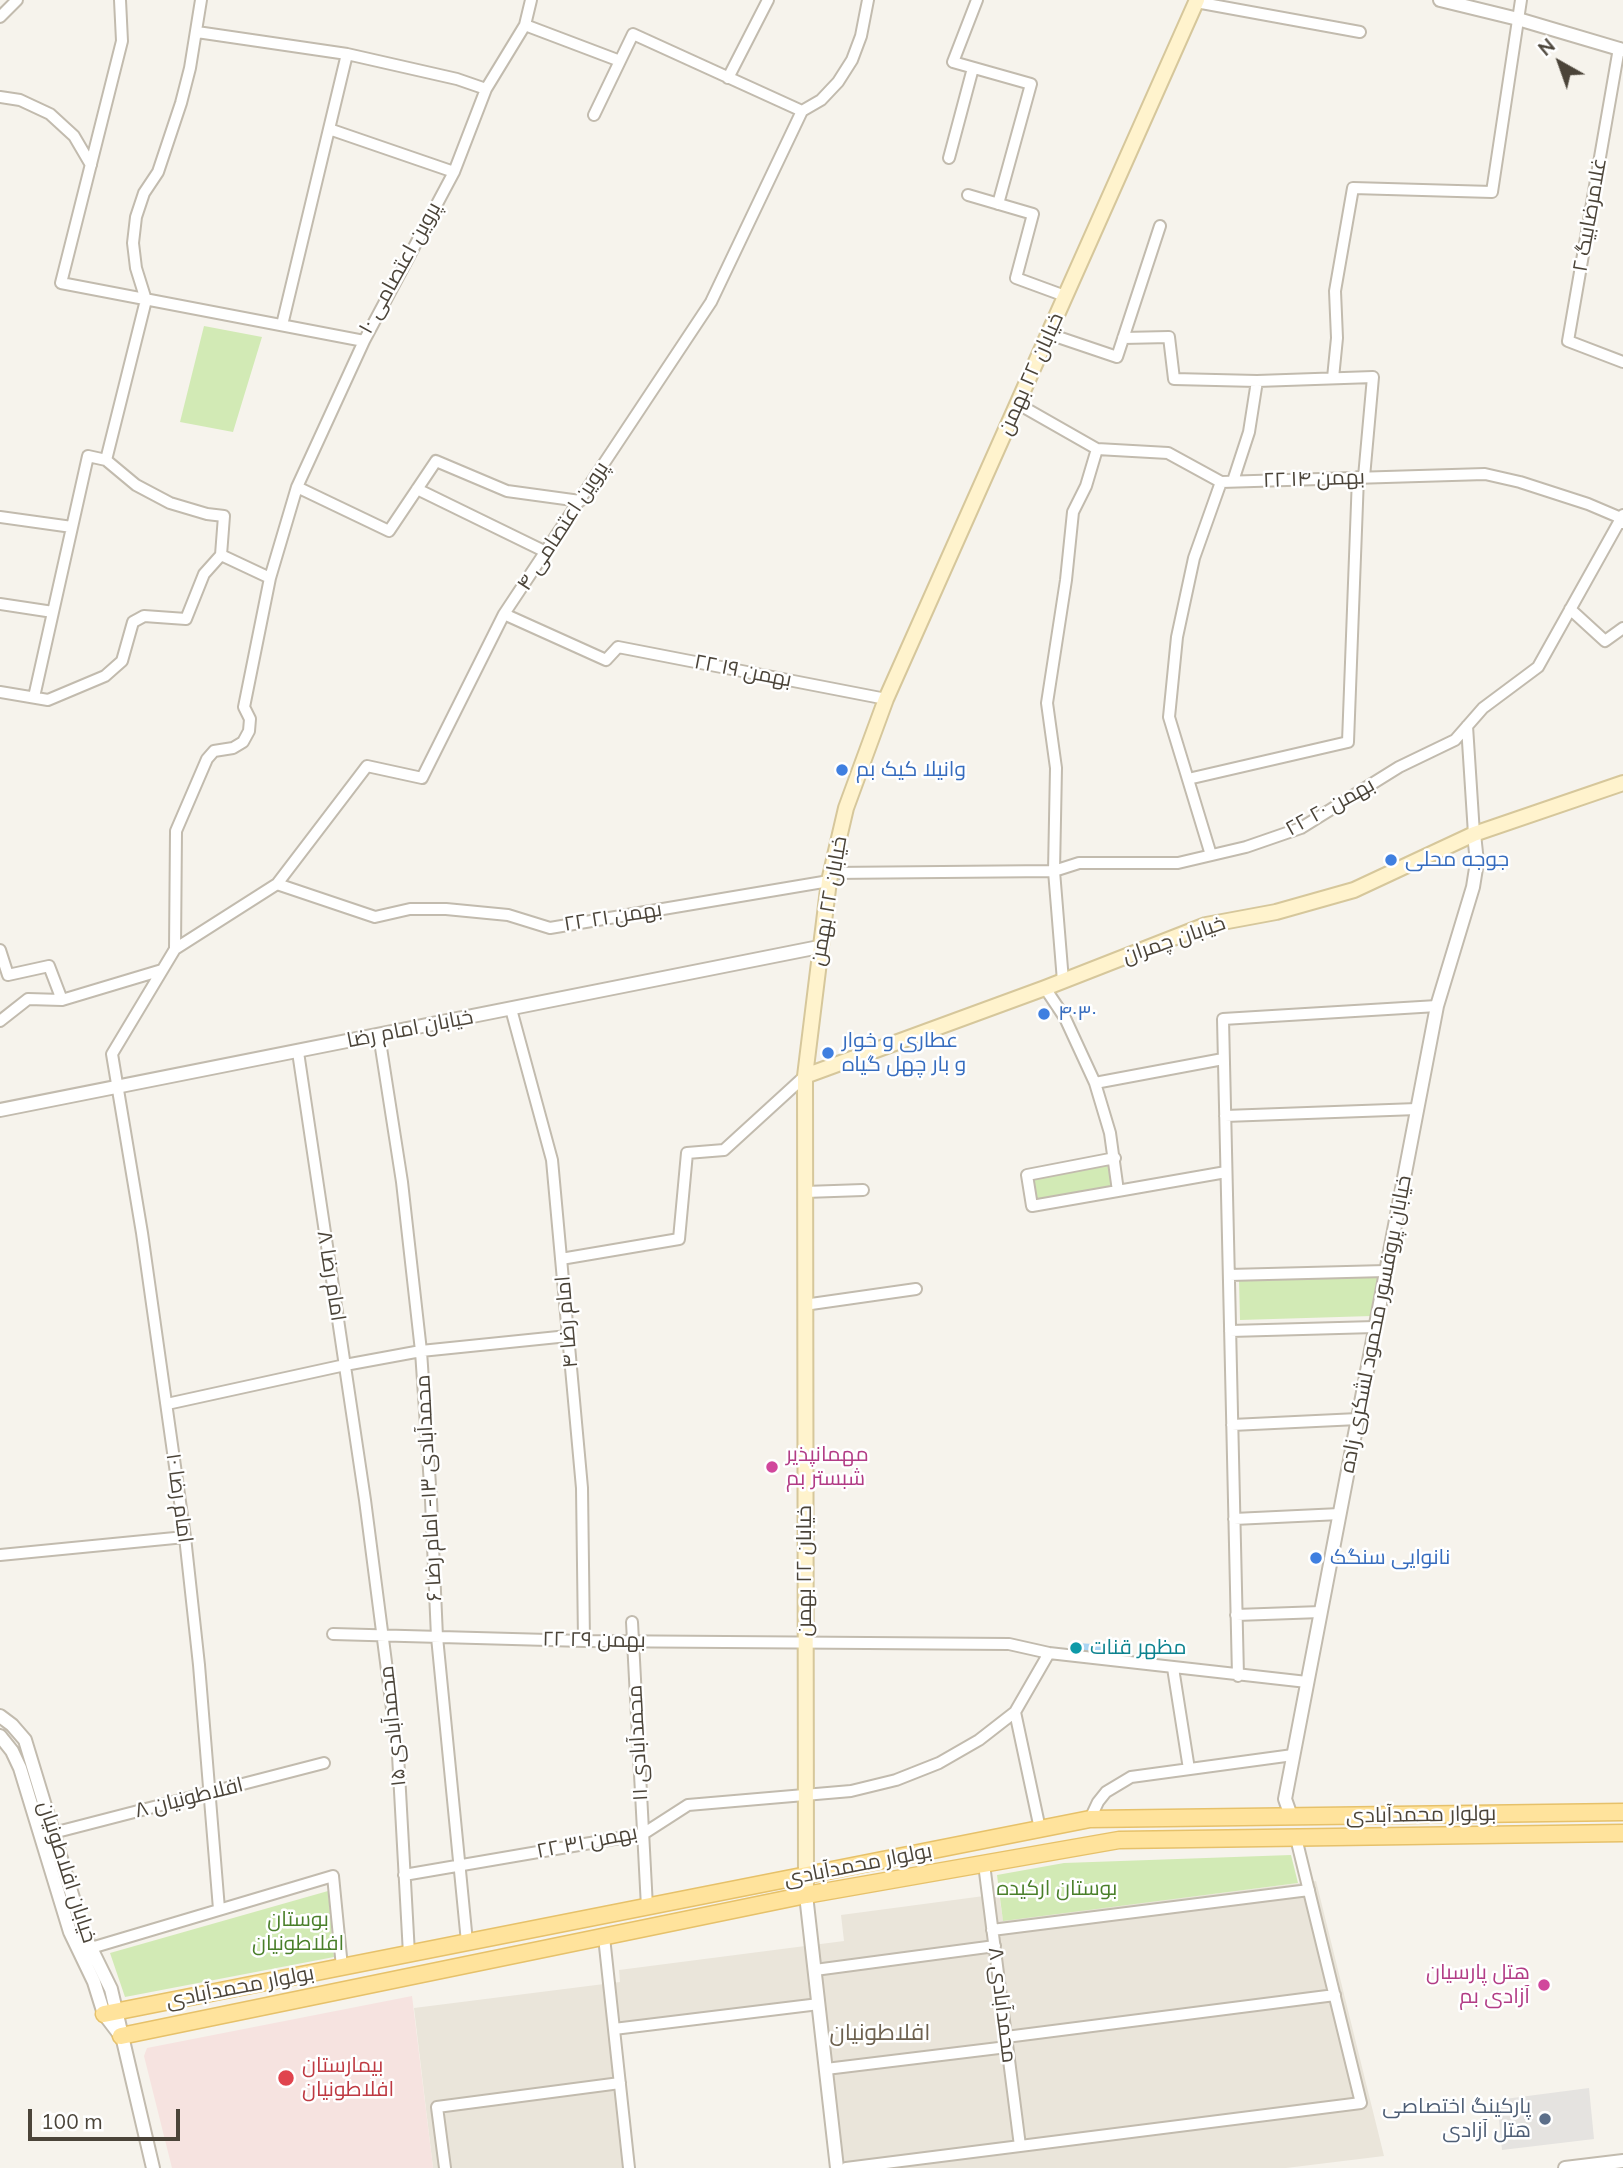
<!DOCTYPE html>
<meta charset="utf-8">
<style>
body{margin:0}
#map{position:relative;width:1623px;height:2168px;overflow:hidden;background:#f6f3ec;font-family:Mulish,sans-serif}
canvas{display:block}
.north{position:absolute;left:1525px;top:28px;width:70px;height:70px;-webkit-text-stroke:5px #fff;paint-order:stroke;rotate:320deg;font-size:19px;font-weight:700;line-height:28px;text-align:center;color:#4b4439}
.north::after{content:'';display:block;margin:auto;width:24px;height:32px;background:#4b4439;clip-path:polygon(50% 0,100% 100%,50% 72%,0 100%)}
.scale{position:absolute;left:28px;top:2109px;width:152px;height:32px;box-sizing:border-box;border:4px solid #4b4439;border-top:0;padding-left:9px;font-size:21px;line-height:24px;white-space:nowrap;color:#4b4439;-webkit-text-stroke:5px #fff;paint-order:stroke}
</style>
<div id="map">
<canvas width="1623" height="2168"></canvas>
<div class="north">N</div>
<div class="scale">100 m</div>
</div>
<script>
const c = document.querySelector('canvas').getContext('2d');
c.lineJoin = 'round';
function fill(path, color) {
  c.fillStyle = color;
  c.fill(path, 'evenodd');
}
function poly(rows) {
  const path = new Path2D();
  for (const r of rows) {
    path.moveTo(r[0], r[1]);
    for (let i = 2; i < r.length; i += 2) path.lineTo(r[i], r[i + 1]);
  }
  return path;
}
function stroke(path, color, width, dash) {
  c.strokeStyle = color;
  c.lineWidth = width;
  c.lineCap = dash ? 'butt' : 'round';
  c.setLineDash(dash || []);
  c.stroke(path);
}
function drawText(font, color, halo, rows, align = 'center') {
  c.font = font + ' Mulish,Cairo,sans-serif';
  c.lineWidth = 5;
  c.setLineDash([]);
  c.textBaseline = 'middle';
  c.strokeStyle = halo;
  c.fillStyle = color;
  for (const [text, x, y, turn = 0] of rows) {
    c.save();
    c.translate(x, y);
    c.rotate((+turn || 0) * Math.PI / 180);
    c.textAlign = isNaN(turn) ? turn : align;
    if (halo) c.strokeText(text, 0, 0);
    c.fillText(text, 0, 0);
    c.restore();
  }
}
fill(poly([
 [1316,1881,1384,2156,1286,2168,837,2168,819,2004,614,2029,629,2168,433,2168,414,2008,620,1982,619,1970,844,1941,841,1915,999,1894,1003,1920]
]), '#eae5da');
fill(poly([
 [412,1996,433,2168,172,2168,144,2056,147,2048]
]), '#f6e3e0');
fill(poly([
 [204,326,262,337,233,432,180,422],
 [1108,1165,1112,1187,1035,1202,1031,1180],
 [1379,1276,1372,1316,1240,1320,1239,1280],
 [1291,1855,1298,1883,1003,1921,997,1875,1064,1863],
 [328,1891,334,1957,125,1997,110,1953]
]), '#d2eab5');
fill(poly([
 [1589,2088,1594,2139,1502,2150,1497,2100]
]), '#e5e3e0');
stroke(poly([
 [1076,1648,1110,1650]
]), '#a9d4f2', 10);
const minor = poly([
 [120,0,122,41,61,283,364,341,454,172,486,89,525,25,531,0],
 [977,0,953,62,1031,84,998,204],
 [1196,2,1360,32],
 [0,17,17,0],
 [525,25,620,61],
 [197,32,347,54,457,79,486,89],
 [1619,48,1568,341,1623,362],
 [728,78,768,0],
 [0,97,20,100,50,114,74,136,91,165],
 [594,115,633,34,802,111],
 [329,129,454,172],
 [949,158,973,68],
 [968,195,1033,214,1016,278,1065,296],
 [282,325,347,54],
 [1049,334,1117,357,1160,226],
 [1123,338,1169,337,1174,379,1257,381,1373,377,1364,477],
 [1333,378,1337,338,1335,291,1353,188,1492,192,1521,0],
 [1018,404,1097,449,1168,453,1221,482,1485,474,1520,482,1588,504,1621,518,1622,523],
 [106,460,146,300,136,268,133,243,136,217,144,193,158,172,181,103,190,68,201,0],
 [1233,481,1249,432,1257,381],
 [297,487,389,531,436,461,507,491,580,501],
 [417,489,546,552],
 [0,517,72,527],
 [270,578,297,487,364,341],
 [0,604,53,612],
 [1570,609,1605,641,1623,628],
 [504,614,606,660,618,647,886,699],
 [0,692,48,700,105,676,122,661,133,622,144,616,186,619,204,574,221,555],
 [34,697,88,456,106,460,136,485,170,503,207,514,224,516,221,555,270,578,244,707,250,719,249,731,243,742,233,748,214,751,207,759,176,831,175,949],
 [1467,726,1474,834],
 [1188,779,1348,742,1358,477],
 [1211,855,1169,717,1177,637,1194,558,1221,482],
 [831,873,1054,871,1079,863,1178,863,1246,847,1301,828,1399,767,1455,740,1483,708,1538,667,1623,515],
 [277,884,375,917,410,909,446,909,508,915,550,928,829,881],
 [0,950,8,975,49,966,62,1000],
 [1063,981,1054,871,1056,768,1047,703,1066,580,1073,512,1086,486,1097,449],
 [1045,988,1065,1018,1095,1083,1110,1133,1118,1191],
 [511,1009,552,1160,582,1488,584,1641],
 [0,1021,28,999,62,1000,162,970],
 [379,1035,402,1182,421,1351,431,1500,437,1637,467,1942],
 [298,1052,365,1500,398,1755,409,1954],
 [1095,1083,1223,1059],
 [1225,1116,1417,1109],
 [1115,1158,1027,1175,1032,1206,1226,1172],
 [805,1192,863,1190],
 [561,1259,679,1239,687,1153,724,1150,805,1076],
 [1229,1275,1386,1271],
 [804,1305,916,1289],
 [1230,1331,1375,1327],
 [167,1404,345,1365,421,1351,568,1336],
 [1232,1425,1358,1419],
 [1234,1519,1340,1514],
 [0,1555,185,1537],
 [1236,1615,1321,1612],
 [632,1622,647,1907],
 [333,1634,584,1641,1009,1644,1049,1653,1307,1682],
 [1173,1668,1189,1769],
 [1238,1676,1223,1019,1437,1006],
 [1015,1712,1040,1829],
 [1090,1819,1098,1802,1106,1792,1131,1777,1293,1755],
 [53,1833,324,1763],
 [984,1864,1020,2146],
 [404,1875,643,1834,688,1805,851,1791,896,1780,939,1763,979,1740,1015,1712,1049,1653],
 [219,1909,199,1665,185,1537,142,1233,112,1054,175,949,277,884,367,766,422,778,504,614,711,302,802,111,821,100,838,82,852,60,861,36,868,0],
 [992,1930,1309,1890],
 [604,1937,629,2168],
 [91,1948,333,1876,342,1967],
 [815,1970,995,1946],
 [614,2029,819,2004],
 [1006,2037,1335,1995],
 [826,2069,1007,2047],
 [445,2168,437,2107,620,2083],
 [846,2168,1361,2103,1296,1838]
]);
const tertiary = poly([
 [1440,0,1518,19,1623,50],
 [0,1110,819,947],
 [0,1716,12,1725,25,1740,84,1934,111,1989,153,2168],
 [0,1736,12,1751,20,1768,70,1932,94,1982,104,2014,120,2035],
 [1291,1816,1285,1799,1437,1006,1473,887,1477,862,1474,834],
 [806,1895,837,2168],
 [1565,2168,1623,2161]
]);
const secondary = poly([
 [805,1076,1045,988,1206,925,1276,912,1354,890,1474,834,1623,783],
 [806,1895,805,1076,829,881,846,808,886,699,1197,0]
]);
const primary = poly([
 [104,2014,1090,1819,1623,1812],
 [121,2036,806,1895,1119,1840,1623,1833]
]);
stroke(minor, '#c2bbae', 14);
stroke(tertiary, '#c2bbae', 16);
stroke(secondary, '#d6c79b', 18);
stroke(primary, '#e6c16a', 19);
stroke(minor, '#fff', 10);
stroke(tertiary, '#fff', 12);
stroke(secondary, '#fff3cd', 14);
stroke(primary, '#ffe39c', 16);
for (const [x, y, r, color] of [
 [842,770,7,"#3f7fe0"],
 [1391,860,7,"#3f7fe0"],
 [1044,1014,7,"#3f7fe0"],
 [828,1053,7,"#3f7fe0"],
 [772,1467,7,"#d1479c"],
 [1316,1558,7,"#3f7fe0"],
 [1076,1648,7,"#0f9aa8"],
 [1544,1985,7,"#d1479c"],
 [286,2078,9,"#e0444e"],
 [1545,2119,7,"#5c6f8a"]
]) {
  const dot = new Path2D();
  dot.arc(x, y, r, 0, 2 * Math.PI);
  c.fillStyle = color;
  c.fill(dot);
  stroke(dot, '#fff', 2.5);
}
drawText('21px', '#4b4439', '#fff', [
 ["غلامرضابیگ ۲",1590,215,-80],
 ["پروین اعتصامی ۱۰",400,268,-61],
 ["خیابان ۲۲ بهمن",1031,374,-66],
 ["۲۲ بهمن ۱۴",1314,479,-2],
 ["پروین اعتصامی ۴",563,526,-57],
 ["۲۲ بهمن ۱۹",743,671,11],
 ["۲۲ بهمن ۲۰",1330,807,-29],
 ["خیابان ۲۲ بهمن",829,901,-80],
 ["۲۲ بهمن ۲۱",613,917,-9],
 ["خیابان چمران",1174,940,-19],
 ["خیابان امام رضا",410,1029,-11],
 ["امام رضا ۸",331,1276,81],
 ["امام رضا ۴",567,1322,-95],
 ["خیابان پروفسور محمود لشکری زاده",1376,1324,-79],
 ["محمدآبادی ۱۳- امام رضا ۶",429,1488,-93],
 ["امام رضا ۱۰",179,1498,82],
 ["خیابان ۲۲ بهمن",805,1571,-90],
 ["۲۲ بهمن ۲۹",594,1640,1],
 ["محمدآبادی ۱۵",393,1726,-96],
 ["محمدآبادی ۱۱",638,1743,-93],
 ["افلاطونیان ۸",189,1798,-14],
 ["بولوار محمدآبادی",1421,1815,-1],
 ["۲۲ بهمن ۳۱",587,1842,-11],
 ["بولوار محمدآبادی",858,1865,-11],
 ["خیابان افلاطونیان",67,1872,72],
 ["بولوار محمدآبادی",240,1987,-11],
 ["محمدآبادی ۸",1002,2005,83]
]);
drawText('21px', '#366cbe', '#fff', [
 ["وانیلا کیک بم",856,770],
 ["جوجه محلی",1405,860],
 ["۴۰۳۰",1058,1014],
 ["عطاری و خوار",842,1041],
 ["و بار چهل گیاه",842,1065],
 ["نانوایی سنگک",1330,1558]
], 'left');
drawText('21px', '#b23c85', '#fff', [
 ["مهمانپذیر",786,1455],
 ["شبستر بم",786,1479],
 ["هتل پارسیان",1530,1973,"right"],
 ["آزادی بم",1530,1997,"right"]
], 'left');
drawText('21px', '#0d838f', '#fff', [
 ["مظهر قنات",1090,1648]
], 'left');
drawText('21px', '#4a7f2a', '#fff', [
 ["بوستان ارکیده",1057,1889],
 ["بوستان",298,1920],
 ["افلاطونیان",298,1944]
]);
drawText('21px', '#be3a42', '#fff', [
 ["بیمارستان",302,2066],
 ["افلاطونیان",302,2090]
], 'left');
drawText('21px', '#4e5e75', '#fff', [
 ["پارکینگ اختصاصی",1531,2107],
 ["هتل آزادی",1531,2131]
], 'right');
drawText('23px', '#6e6250', '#fff', [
 ["افلاطونیان",880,2033]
]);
</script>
